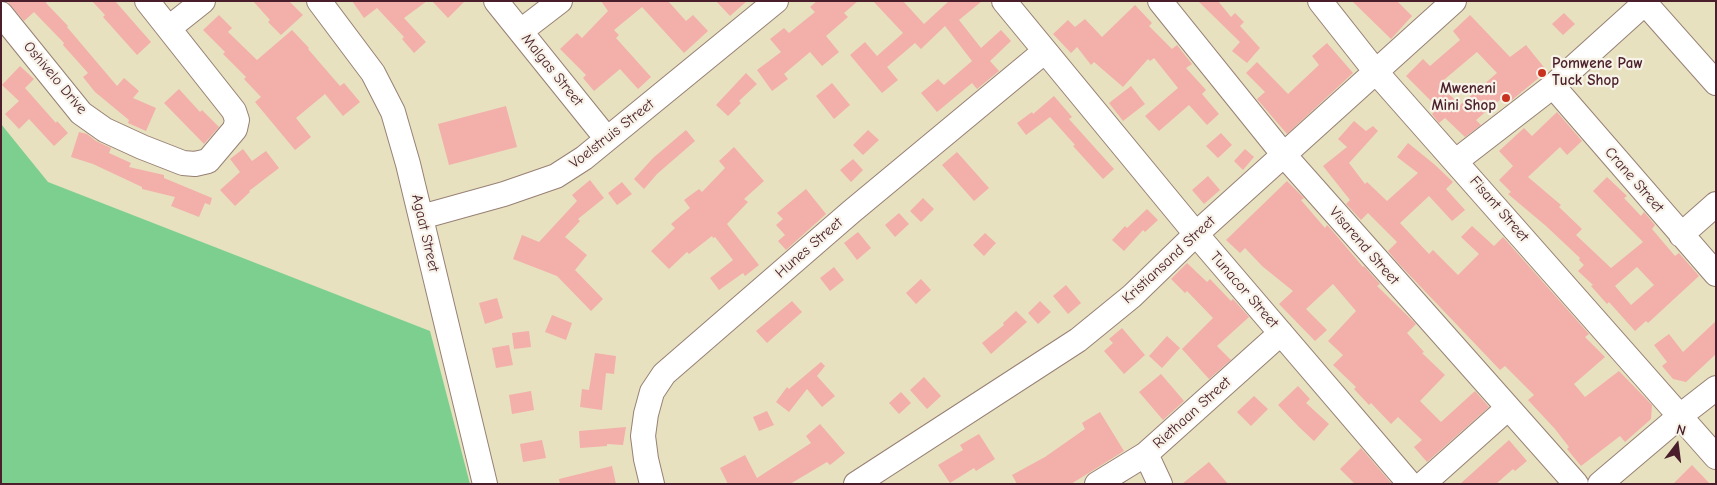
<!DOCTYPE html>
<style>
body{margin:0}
#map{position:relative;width:1717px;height:485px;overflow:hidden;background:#e7e1bf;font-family:"Comic Neue",sans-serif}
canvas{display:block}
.frame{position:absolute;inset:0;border:2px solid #4a1f2b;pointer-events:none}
.north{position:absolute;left:1652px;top:420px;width:50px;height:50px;-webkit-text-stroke:4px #f7f3e8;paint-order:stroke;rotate:15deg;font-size:14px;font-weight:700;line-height:20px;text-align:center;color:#4a1f2b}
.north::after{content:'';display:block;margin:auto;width:18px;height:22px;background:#4a1f2b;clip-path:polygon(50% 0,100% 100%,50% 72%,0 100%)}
</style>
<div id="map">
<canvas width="1717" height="485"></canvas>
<div class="frame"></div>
<div class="north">N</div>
</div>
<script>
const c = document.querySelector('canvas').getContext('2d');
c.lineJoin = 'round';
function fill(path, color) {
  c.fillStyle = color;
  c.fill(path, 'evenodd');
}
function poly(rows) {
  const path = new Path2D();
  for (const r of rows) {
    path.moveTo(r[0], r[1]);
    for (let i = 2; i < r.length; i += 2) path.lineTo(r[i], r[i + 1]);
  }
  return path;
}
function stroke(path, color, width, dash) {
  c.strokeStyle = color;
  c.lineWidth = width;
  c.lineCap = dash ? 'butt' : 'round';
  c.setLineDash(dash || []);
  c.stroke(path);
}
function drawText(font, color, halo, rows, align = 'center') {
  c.font = font + ' "Comic Neue",sans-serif';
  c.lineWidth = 4.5;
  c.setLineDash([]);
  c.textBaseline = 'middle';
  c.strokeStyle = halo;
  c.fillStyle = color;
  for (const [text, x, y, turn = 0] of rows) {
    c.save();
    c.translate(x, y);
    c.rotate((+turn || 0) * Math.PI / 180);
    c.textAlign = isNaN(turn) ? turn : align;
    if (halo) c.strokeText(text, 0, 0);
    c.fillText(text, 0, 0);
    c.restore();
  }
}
fill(poly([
 [1,124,48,182,430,331,470,484,1,484]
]), '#7dcf90');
fill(poly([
 [7,1,47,1,46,3,68,26,67,27,117,86,124,78,139,91,133,98,156,108,146,131,128,123,129,120,95,92,83,77,88,73,63,45,64,43,34,12,24,21],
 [92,1,115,1,151,42,137,55,103,17,105,15],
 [253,1,289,1,303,15,281,35,268,22,270,20],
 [352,1,427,1,404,18,426,42,414,53,402,39,404,37,377,8,364,18],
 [432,1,465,1,448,18],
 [601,1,668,1,686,21,693,15,708,31,684,53,642,7,614,30,619,35,616,38,651,77,638,89,620,69,594,91,583,78,586,75,560,49,577,33,582,38,608,11],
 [716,1,747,1,730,16],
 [817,1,858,1,844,13,848,17,826,36,839,52,822,66,810,52,784,74,788,79,772,91,757,70,781,52,770,39,784,28,789,33,815,12,810,7],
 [873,1,903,1,924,24,949,1,982,1,959,20,981,48,1001,30,1011,41,990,61,999,71,977,89,972,83,937,112,921,93,938,79,944,85,972,61,945,26,921,49,915,43,887,67,898,80,882,93,850,55,865,42,877,56,903,33],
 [1198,1,1218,1,1231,17,1235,13,1244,22,1240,26,1260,48,1247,63,1232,51,1240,42],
 [1352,1,1397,1,1412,16,1391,39],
 [1135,5,1152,23,1149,26,1172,49,1177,45,1192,64,1186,68,1206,90,1202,94,1219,114,1207,125,1189,105,1159,131,1145,116,1178,88,1154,58,1150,61,1148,59,1123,87,1094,62,1091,65,1077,47,1071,53,1053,34,1068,20,1075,27,1085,19,1102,37],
 [1564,13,1575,24,1563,35,1552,24],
 [219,15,232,28,228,32,257,60,292,30,309,48,308,49,340,86,344,83,360,102,343,116,325,94,296,118,311,137,295,150,255,102,261,97,244,79,246,77,223,54,225,52,203,30],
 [1470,15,1510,57,1526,45,1547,71,1512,100,1507,94,1476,120,1481,125,1465,137,1445,118,1439,123,1432,114,1438,108,1406,76,1423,59,1430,66,1460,40,1453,31],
 [1477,52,1497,73,1460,105,1439,84],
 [1327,43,1353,73,1287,134,1257,99,1265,92,1246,73,1257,62,1288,94,1319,65,1312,56],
 [20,66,34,79,25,88,56,123,57,121,68,133,54,146,29,119,19,129,5,114,19,101,2,85],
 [746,73,757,84,739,101,741,103,728,116,716,105],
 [832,83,850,105,834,119,816,96],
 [1131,86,1145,104,1123,121,1109,103],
 [179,89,200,112,202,110,219,127,204,144,164,103],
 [1054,96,1072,117,1069,119,1114,169,1103,179,1073,146,1075,145,1050,117,1026,135,1017,123,1032,112,1033,114],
 [506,106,517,147,449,165,438,124],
 [1557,112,1582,141,1567,155,1560,147,1528,177,1561,205,1559,207,1582,229,1576,235,1611,268,1643,242,1593,191,1607,177,1627,196,1624,198,1641,216,1644,212,1655,225,1652,229,1675,256,1679,253,1699,276,1648,323,1646,321,1635,331,1609,302,1607,304,1591,286,1593,285,1578,271,1584,265,1579,260,1580,258,1546,226,1508,194,1511,192,1499,180,1513,166,1499,151,1524,128,1532,136],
 [1637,267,1654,285,1631,305,1615,286],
 [1354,121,1366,131,1373,126,1378,131,1349,163,1365,184,1367,182,1387,201,1418,173,1397,157,1408,143,1434,164,1453,182,1446,189,1465,210,1452,221,1429,196,1400,223,1429,254,1433,250,1458,275,1479,254,1461,237,1472,226,1494,246,1503,237,1589,334,1585,337,1605,357,1574,384,1585,397,1619,371,1652,405,1651,419,1625,442,1620,436,1581,466,1567,449,1569,447,1555,429,1528,400,1534,395,1505,366,1500,370,1398,263,1388,251,1397,242,1368,213,1361,220,1346,204,1350,200,1323,166,1347,147,1338,139],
 [686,130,695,141,657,174,644,189,634,179,653,158],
 [868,130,879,140,863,155,853,145],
 [79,132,87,134,96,141,111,148,109,153,131,163,129,167,164,175,164,178,212,198,210,205,205,203,199,217,171,206,175,197,142,189,142,187,93,164,71,157],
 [1221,133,1232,145,1218,158,1206,146],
 [734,147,764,181,744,199,748,202,727,224,759,265,745,276,743,273,719,290,710,278,733,260,715,237,713,238,712,236,689,254,687,252,669,269,651,251,675,228,671,224,690,208,684,200,699,189,702,192,725,168,719,161],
 [243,149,252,161,266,151,279,168,249,191,250,192,235,206,220,190,240,172,230,159],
 [1245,149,1254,157,1243,170,1234,161],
 [957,152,989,188,974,201,942,165],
 [853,159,863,170,851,182,840,170],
 [1208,176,1220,190,1204,204,1192,190],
 [590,180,604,198,578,219,580,221,565,237,587,255,575,270,603,299,591,311,557,276,513,259,522,235,539,242,577,201,572,195],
 [1287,181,1304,198,1301,200,1325,228,1327,225,1330,228,1363,267,1364,266,1380,284,1377,286,1416,324,1407,333,1424,352,1422,353,1445,375,1420,401,1441,422,1475,391,1489,407,1427,462,1414,447,1422,440,1398,417,1391,424,1371,403,1369,405,1354,389,1356,387,1333,365,1343,355,1328,341,1356,311,1333,284,1306,309,1327,330,1315,341,1279,304,1293,291,1262,266,1245,248,1240,253,1226,240],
 [622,182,632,194,617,205,608,193],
 [806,189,826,214,786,250,778,241,785,235,776,225,783,219,777,213],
 [923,198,934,209,921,222,910,211],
 [1147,209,1158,220,1145,232,1143,230,1124,251,1112,240,1125,226,1127,228],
 [899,213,909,224,895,237,885,225],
 [858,232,871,248,857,260,844,243],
 [985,233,996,243,984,256,973,245],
 [1187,263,1207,282,1210,279,1231,301,1233,299,1249,317,1217,346,1231,360,1209,379,1182,349,1213,318,1187,291,1185,293,1171,279],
 [834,267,844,280,830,291,820,278],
 [921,279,931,290,916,304,906,293],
 [1066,285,1081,303,1068,314,1053,296],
 [497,298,503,318,485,324,479,303],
 [792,301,802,312,767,343,756,331],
 [1040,301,1051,312,1038,324,1028,313],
 [1016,311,1027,322,991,354,982,343,1004,325,1003,323],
 [552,315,572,323,566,340,545,332],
 [1716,321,1716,354,1686,382,1673,379,1662,366,1667,362,1654,345,1669,334,1683,352],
 [1122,328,1145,355,1124,374,1104,351,1113,343,1109,339],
 [529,331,531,347,514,349,512,333],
 [1167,336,1180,348,1162,368,1149,356],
 [509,345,513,365,496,368,492,348],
 [595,353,616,356,614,374,606,373,602,410,580,407,582,389,589,390],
 [821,362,825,366,817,376,835,396,822,407,807,389,789,412,776,402,787,387,789,389],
 [1161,374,1184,401,1163,420,1139,392],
 [924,377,941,396,927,409,910,390],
 [1298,386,1310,399,1306,403,1329,424,1314,441,1299,427,1278,405],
 [531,391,534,410,512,414,509,395],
 [901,392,911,403,899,414,889,403],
 [1254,396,1268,409,1251,426,1237,412],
 [767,411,774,425,759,431,753,417],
 [1100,412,1124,451,1071,484,1017,484,1012,475,1045,457,1085,429,1082,423],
 [820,424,845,453,830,465,827,462,790,484,728,484,720,468,745,455,757,478,811,443,806,436],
 [626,427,623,445,607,444,607,446,580,448,579,431],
 [979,434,995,459,976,471,974,468,950,483,938,465,963,450,960,445],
 [542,440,546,458,523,462,520,444],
 [1509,440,1527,461,1515,471,1513,469,1496,484,1460,484],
 [1361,448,1392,484,1355,484,1340,469],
 [1209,462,1228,484,1182,484],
 [1692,465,1710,484,1673,484],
 [612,466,616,484,560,484,559,479]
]), '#f3afaa');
const minor = poly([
 [319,1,373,73,393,112,408,164,485,484],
 [496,1,607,139],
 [1004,1,1196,234,1410,484],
 [1160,1,1284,155,1576,484],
 [1320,1,1376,72,1716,457],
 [1645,3,1716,83],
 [1,14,81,113,105,130,142,147,183,163,195,164,208,161,235,129,237,120,234,111,147,1],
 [169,28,203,1],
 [521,31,560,1],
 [1553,86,1716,274],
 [1456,161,1553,86,1647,1],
 [421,217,504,194,556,176,584,158,776,1],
 [1681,235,1716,204],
 [1146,454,1160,484],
 [652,484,646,459,643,436,646,414,652,392,664,374,851,212,1045,51],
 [856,484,1078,340,1132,296,1196,234,1454,1],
 [1097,484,1146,454,1281,333],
 [1423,484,1508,408],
 [1600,484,1680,416,1716,388]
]);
stroke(minor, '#988075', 26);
stroke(minor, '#fff', 24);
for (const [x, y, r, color] of [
 [1542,73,5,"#c8321e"],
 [1506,98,5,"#c8321e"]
]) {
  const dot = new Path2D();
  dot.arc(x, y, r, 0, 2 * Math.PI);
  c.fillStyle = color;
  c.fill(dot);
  stroke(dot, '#f7f3e8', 2);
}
drawText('bold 15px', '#4a1f2b', '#f7f3e8', [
 ["Pomwene Paw",1552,64],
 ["Tuck Shop",1552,81],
 ["Mweneni",1496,89,"right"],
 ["Mini Shop",1496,106,"right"]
], 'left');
drawText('15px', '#4a1f2b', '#f7f3e8', [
 ["Malgas Street",552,70,51],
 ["Oshivelo Drive",55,78,50],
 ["Voelstruis Street",612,134,-38],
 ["Crane Street",1634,180,49],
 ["Fisant Street",1499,209,49],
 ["Agaat Street",425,233,77],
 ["Visarend Street",1364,246,49],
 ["Hunes Street",809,248,-41],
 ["Kristiansand Street",1169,260,-43],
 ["Tunacor Street",1244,290,49],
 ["Riethaan Street",1192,413,-42]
]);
</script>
